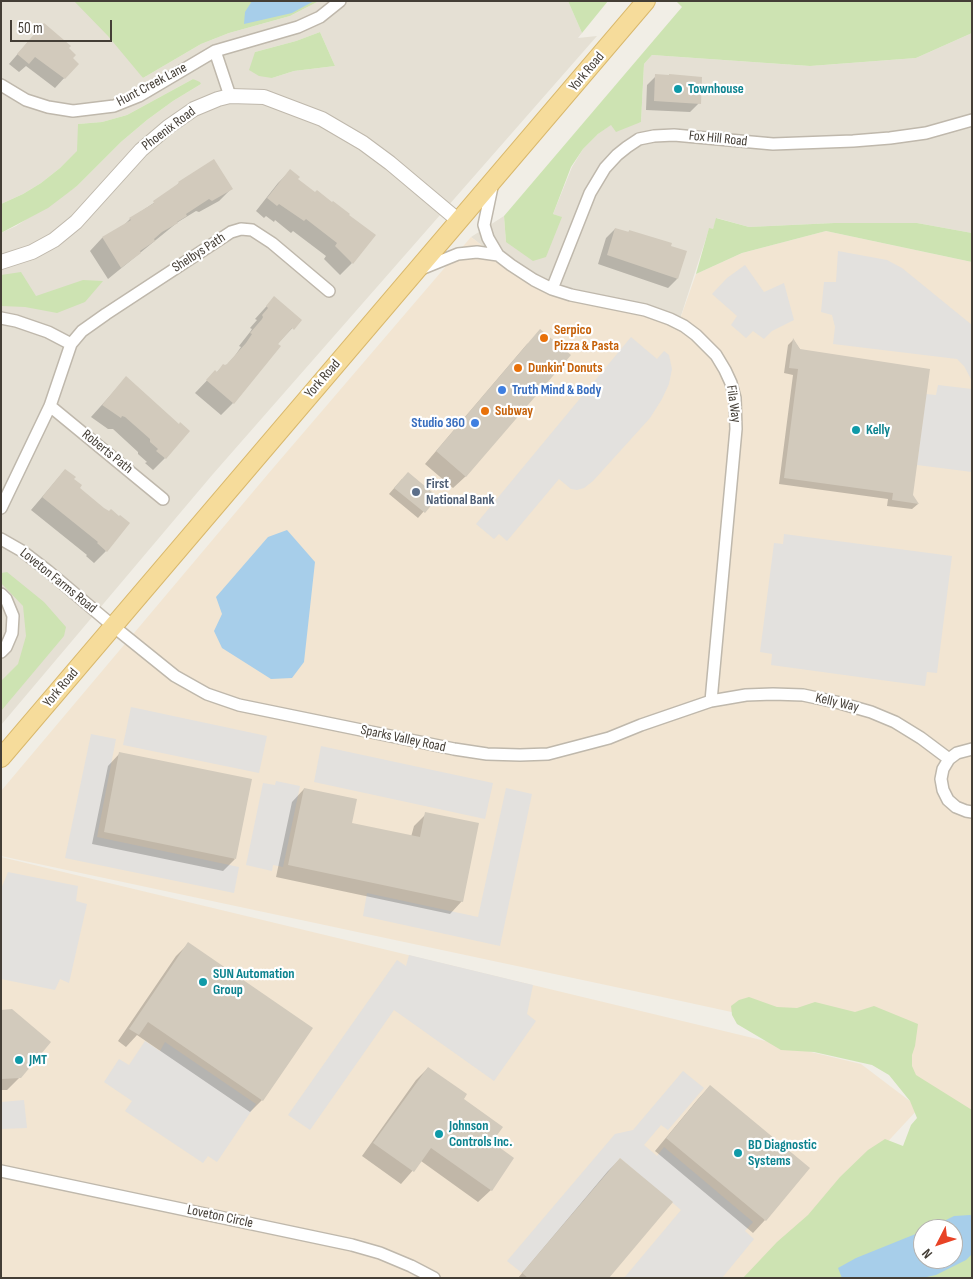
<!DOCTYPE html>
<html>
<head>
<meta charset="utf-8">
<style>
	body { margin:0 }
	#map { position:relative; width:973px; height:1279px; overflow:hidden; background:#f1eee6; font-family:"Sofia Sans Condensed",sans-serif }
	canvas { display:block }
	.frame { position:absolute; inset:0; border:2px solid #443e36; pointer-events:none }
	.north { position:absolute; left:913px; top:1219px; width:50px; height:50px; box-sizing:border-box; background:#fff; border:1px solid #b4b2af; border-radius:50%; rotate:229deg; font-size:14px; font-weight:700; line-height:20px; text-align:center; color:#443e36 }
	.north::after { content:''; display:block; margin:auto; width:18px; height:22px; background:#e84326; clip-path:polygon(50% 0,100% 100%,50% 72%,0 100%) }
	.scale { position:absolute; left:10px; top:20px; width:102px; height:22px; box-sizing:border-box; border:2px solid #443e36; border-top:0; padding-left:6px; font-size:15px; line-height:18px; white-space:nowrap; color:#443e36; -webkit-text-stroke:4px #fff; paint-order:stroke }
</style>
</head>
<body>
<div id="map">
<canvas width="973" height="1279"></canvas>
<div class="frame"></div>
<div class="north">N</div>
<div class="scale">50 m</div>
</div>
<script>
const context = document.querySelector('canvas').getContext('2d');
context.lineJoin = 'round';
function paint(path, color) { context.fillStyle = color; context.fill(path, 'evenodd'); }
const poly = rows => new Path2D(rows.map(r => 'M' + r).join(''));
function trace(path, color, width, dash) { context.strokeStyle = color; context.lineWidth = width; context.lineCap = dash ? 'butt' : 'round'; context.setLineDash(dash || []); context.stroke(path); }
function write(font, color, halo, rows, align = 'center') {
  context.font = font + ' "Sofia Sans Condensed",sans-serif'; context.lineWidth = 4.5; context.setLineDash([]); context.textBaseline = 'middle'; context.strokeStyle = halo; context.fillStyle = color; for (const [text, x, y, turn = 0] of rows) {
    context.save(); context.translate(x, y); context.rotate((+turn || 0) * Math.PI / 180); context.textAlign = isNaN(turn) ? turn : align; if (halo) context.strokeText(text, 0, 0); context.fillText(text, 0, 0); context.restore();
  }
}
paint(poly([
	[1,1,95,1,143,78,201,44,229,33,290,16,319,1,568,1,582,33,578,38,597,36,213,474,1,725,1,233,16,226,77,186,121,142,147,120,173,101,201,84,193,79,127,115,102,122,78,124,78,151,60,168,41,183,23,194,1,204],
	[320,32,335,66,294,71,272,78,255,52,296,41],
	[972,33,972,233,917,223,834,223,749,227,717,218,713,229,709,229,679,322,557,290,501,260,471,237,504,216,506,242,561,217,553,214,572,167,583,149,598,134,611,124,632,124,641,122,644,64,652,55,810,66,916,58]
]), '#e5e0d4');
paint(poly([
	[826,231,972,262,972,1114,819,1031,681,1001,1,856,1,791,268,474,471,237,501,260,533,278,679,322,696,274,742,253],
	[1,857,861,1064,919,1108,761,1278,1,1278]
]), '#f2e5d2');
paint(poly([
	[74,1,319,1,290,16,229,33,201,44,143,78,108,36],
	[568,1,608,1,582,33],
	[676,1,972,1,972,33,916,58,810,66,652,55,644,64,641,122,616,132,611,125,598,134,583,149,571,167,553,214,562,217,546,257,533,261,506,242,504,216,682,7],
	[320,32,335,66,294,71,272,78,259,76,249,70,255,52,296,41],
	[193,79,200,82,201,84,173,101,147,120,121,142,77,186,48,208,1,233,1,204,23,194,41,183,60,168,77,151,78,124,102,122,127,115],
	[716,218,749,227,834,223,917,223,972,233,972,262,826,231,742,253,696,274,709,228,713,229],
	[21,272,36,296,83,280,103,281,85,302,57,313,25,307,1,306,1,275],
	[7,572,44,602,66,627,64,636,1,711,1,681,18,664,26,636,23,606,1,583,1,573],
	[749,997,777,1007,797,1008,815,1002,855,1012,874,1006,918,1024,915,1046,912,1055,912,1066,916,1075,972,1110,972,1278,743,1278,777,1242,808,1215,840,1177,868,1150,885,1139,903,1146,911,1125,917,1118,910,1101,889,1075,872,1065,814,1052,781,1050,737,1024,732,1015,731,1006,739,1000],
	[923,1229,953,1229,953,1259,923,1259]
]), '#cde3b2');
paint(poly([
	[838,251,887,260,902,268,972,325,972,381,964,366,957,359,833,344,835,327,832,315,821,312,824,282,836,282],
	[745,265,764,292,784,283,794,320,772,331,764,339,753,331,746,338,731,325,737,316,712,294,727,278],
	[631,337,657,359,664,351,669,355,672,369,669,384,662,399,650,418,593,481,584,488,577,490,571,489,559,479,507,541,499,534,494,539,476,524],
	[938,385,972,389,972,472,917,465,926,394,936,395],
	[784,534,952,556,937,673,927,672,925,686,771,665,772,654,760,652,774,543,783,544],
	[131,707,267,736,259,773,123,745],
	[91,734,116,739,97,837,239,867,234,893,65,858],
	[321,746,493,783,485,819,314,782],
	[276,781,300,786,283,867,273,865,272,871,246,865,263,783,275,785],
	[506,788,532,794,500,946,363,916,367,893,478,917],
	[8,872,78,886,76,901,87,904,69,983,60,979,55,990,1,979,1,889],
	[409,955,533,985,527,1014,536,1021,494,1081,394,1010,310,1130,288,1115,397,960,406,966],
	[145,1041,160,1051,165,1042,256,1104,217,1162,208,1156,203,1163,125,1111,132,1101,104,1082,119,1059,129,1065],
	[683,1071,704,1088,668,1130,661,1125,644,1145,657,1156,664,1147,753,1222,745,1231,754,1239,722,1278,624,1278,681,1210,620,1158,522,1273,507,1261,615,1134,633,1130],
	[24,1100,27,1128,1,1129,1,1102]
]), '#e3e1de');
paint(poly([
	[252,1,314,1,292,13,244,24,245,12],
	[287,530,315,562,304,662,292,678,271,679,222,648,214,631,222,614,216,597,268,537],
	[970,1215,972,1216,972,1254,966,1260,936,1275,922,1278,842,1278,838,1268,856,1258,923,1231,923,1259,953,1259,953,1229,928,1229,954,1216]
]), '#a7ceea');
paint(poly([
	[35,34,67,49,71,58,77,64,55,88,26,66,19,72,9,64],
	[656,76,699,103,690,112,646,110,647,85],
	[213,161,231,189,219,201,199,212,196,211,178,222,108,279,90,251,102,238,123,226,130,219,170,192,179,183],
	[290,171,352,263,340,275,324,259,326,256,293,231,291,233,275,220,274,222,266,216,264,218,256,211,278,183],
	[615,229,628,233,629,231,670,244,677,279,668,288,598,264,606,238],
	[274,298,300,320,280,341,233,403,221,415,195,393,215,372,216,373,223,366,225,367,234,357,241,347,239,346,250,332,252,329,250,328,257,320,255,319],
	[793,340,918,504,912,509,887,506,888,499,779,484,793,375,784,373,788,345],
	[528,343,466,476,453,488,425,464],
	[126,378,165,458,153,470,145,463,147,462,138,454,138,452,113,429,108,429,91,417],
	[65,470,78,488,106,551,94,563,86,556,87,555,31,510],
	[402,479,436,497,418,518,389,494],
	[120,753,235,859,223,871,92,844,108,766],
	[304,789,351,824,411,837,414,826,426,814,462,901,450,914,276,877,292,802],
	[188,944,262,1100,250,1112,137,1035,126,1047,118,1041,176,956],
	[1,1011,20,1077,7,1090,1,1090],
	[428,1068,462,1099,490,1142,491,1190,478,1202,421,1161,401,1184,362,1156,416,1080],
	[710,1086,765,1220,753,1233,655,1151,698,1099],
	[620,1159,608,1278,518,1278,608,1171]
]), '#0003');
paint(poly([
	[44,23,71,46,69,48,76,55,73,58,79,64,65,79,35,57,29,64,17,54],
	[655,74,669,75,669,74,702,77,701,104,654,101],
	[214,159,233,189,212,201,209,199,186,214,187,216,177,222,178,223,162,232,154,239,155,241,140,251,141,253,121,268,102,237,131,220,129,218,154,203,153,201,169,190,179,183,178,182],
	[290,169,300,177,298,179,315,192,317,190,332,202,333,201,350,214,349,215,376,235,353,264,335,246,337,243,315,226,306,219,304,221,279,204,277,206,267,198],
	[615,228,629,232,629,230,672,243,671,246,687,251,678,279,607,255],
	[274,296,302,320,294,330,292,328,278,344,281,346,234,404,206,380,215,370,217,372,223,364,225,365,227,364,246,343,252,334,250,333,262,319,263,317,262,315,268,308,266,306],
	[540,329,571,355,466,477,436,451],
	[793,338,800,349,930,369,913,495,919,504,892,500,893,493,784,478,798,369,789,368],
	[126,376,179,424,180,422,190,431,166,459,156,451,158,449,150,442,150,439,125,417,122,416,121,418,102,405],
	[65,469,76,477,74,479,82,485,80,488,104,508,109,511,111,509,119,516,120,515,130,523,107,552,97,543,98,542,42,497],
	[408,472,438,497,425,513,394,488],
	[119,752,252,779,236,859,104,832],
	[304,788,357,799,352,823,420,837,425,812,479,823,463,902,288,865],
	[188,942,313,1028,263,1101,148,1022,139,1035,129,1029],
	[12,1009,51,1042,21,1078,1,1079,1,1010],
	[428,1067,467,1094,464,1099,503,1127,492,1142,514,1158,492,1191,431,1148,414,1172,373,1143],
	[710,1085,810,1168,766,1221,666,1138],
	[620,1158,673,1202,609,1278,528,1278,522,1273]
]), '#d2cabc');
const minor = poly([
	[215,51,230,96],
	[1,85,26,100,48,107,73,111,114,106,139,96,215,51,298,27,320,17,340,1],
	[493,182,484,225,488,238,498,255,511,265,534,280,552,289,571,295,645,310,670,319,684,326,696,335,716,355,725,370,731,383,735,398,736,429,711,701],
	[421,269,458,254,477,252,498,255],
	[552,289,590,193,605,168,617,155,627,147,639,139,654,136,674,135,773,144,853,141,890,138,926,133,972,120],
	[1,318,16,321,48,332,71,344],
	[50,406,163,499],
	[1,508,50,406,71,344,82,331,106,314,231,232,241,229,252,230,272,243,329,291],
	[1,539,22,551,48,571,113,626,175,676,207,694,239,705,454,749,487,754,520,755,548,754,609,738,641,725,711,701,746,695,773,694,803,695,836,702,871,712,895,722,921,738,949,759],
	[1,594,6,599,13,616,12,633,6,647,1,652],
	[972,749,957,753,949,759,943,769,941,779,943,790,948,800,956,807,966,811,972,812],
	[1,1171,352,1245,380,1253,411,1266,434,1278]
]);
const tertiary = poly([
	[1,262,32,252,54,240,76,222,141,150,168,127,194,109,218,99,230,96,264,97,322,119,363,143,390,163,459,221]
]);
const primary = poly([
	[1,758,646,1]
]);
trace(minor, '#bfb8ac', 14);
trace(tertiary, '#bfb8ac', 16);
trace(primary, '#d9b86c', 20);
trace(minor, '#fff', 11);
trace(tertiary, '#fff', 14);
trace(primary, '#f6dc9b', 18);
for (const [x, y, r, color] of [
	[678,89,5,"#0f9aa8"],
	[544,338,5,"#e8710a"],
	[518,368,5,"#e8710a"],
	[502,390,5,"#3f7fe0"],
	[485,411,5,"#e8710a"],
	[475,423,5,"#3f7fe0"],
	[856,430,5,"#0f9aa8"],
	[416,492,5,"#5c6f8a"],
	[203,982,5,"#0f9aa8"],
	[19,1060,5,"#0f9aa8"],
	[439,1134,5,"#0f9aa8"],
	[738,1153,5,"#0f9aa8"]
]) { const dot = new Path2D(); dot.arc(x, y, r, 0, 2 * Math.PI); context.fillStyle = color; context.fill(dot); trace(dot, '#fff', 2); }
write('14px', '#443e36', '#fff', [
	["York Road",587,72,-50],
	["Hunt Creek Lane",152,85,-28],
	["Phoenix Road",169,129,-37],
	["Fox Hill Road",718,139,6],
	["Shelbys Path",199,253,-33],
	["York Road",323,379,-49],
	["Fila Way",733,404,82],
	["Roberts Path",107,452,39],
	["Loveton Farms Road",58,581,39],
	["York Road",61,688,-50],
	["Kelly Way",837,703,13],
	["Sparks Valley Road",403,739,12],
	["Loveton Circle",220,1217,12]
]);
write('bold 14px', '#0d838f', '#fff', [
	["Townhouse",688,89],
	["Kelly",866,430],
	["SUN Automation",213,974],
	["Group",213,990],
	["JMT",29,1060],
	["Johnson",449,1126],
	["Controls Inc.",449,1142],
	["BD Diagnostic",748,1145],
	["Systems",748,1161]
], 'left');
write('bold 14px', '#c56008', '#fff', [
	["Serpico",554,330],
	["Pizza & Pasta",554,346],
	["Dunkin' Donuts",528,368],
	["Subway",495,411]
], 'left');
write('bold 14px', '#366cbe', '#fff', [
	["Truth Mind & Body",512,390],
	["Studio 360",465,423,"right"]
], 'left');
write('bold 14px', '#4e5e75', '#fff', [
	["First",426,484],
	["National Bank",426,500]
], 'left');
</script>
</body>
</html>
